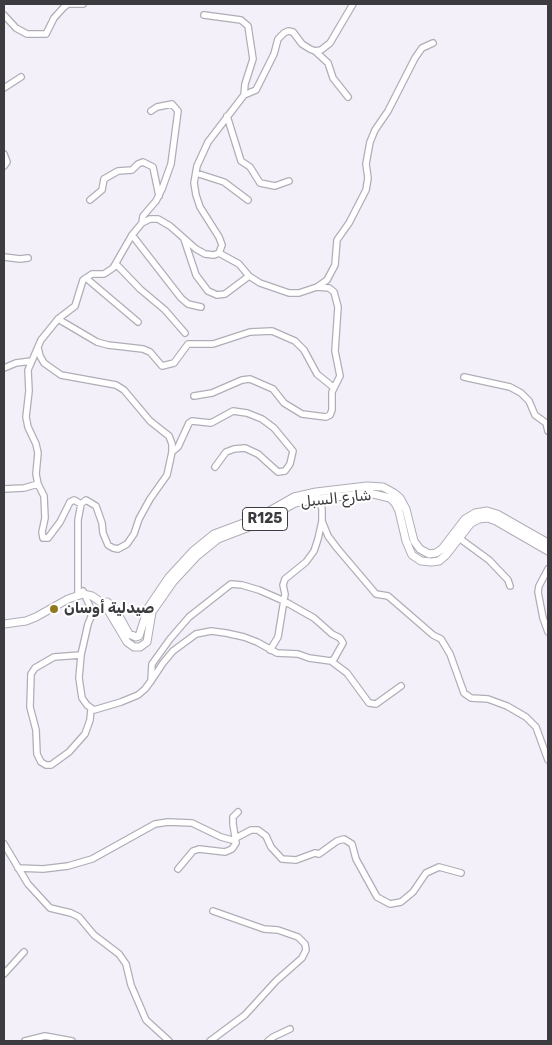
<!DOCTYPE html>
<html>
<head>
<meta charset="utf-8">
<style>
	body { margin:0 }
	#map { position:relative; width:552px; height:1045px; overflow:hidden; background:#f4f0fa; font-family:Rubik,sans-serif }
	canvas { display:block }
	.frame { position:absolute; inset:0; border:5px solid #3c3b3f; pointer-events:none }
</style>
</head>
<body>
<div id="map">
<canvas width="552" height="1045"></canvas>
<div class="frame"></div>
</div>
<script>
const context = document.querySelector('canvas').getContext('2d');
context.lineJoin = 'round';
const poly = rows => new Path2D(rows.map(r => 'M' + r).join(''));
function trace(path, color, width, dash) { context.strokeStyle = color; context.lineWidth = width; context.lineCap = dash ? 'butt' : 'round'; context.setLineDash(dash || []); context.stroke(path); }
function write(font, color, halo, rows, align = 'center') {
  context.font = font + ' Rubik,Cairo,sans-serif'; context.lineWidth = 4; context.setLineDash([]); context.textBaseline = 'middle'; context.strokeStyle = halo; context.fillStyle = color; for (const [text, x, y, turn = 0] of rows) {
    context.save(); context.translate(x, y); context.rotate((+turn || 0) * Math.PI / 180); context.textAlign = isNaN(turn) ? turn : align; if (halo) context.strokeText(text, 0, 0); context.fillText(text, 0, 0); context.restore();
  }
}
const minor = poly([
	[4,15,16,28,27,34,46,34,54,18,64,7,68,4,83,4],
	[204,15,241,20,248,26,253,59,245,84,244,95],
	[315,51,328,63,333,78,348,97],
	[4,88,21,77],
	[227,116,241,161,250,167,260,183,275,186,289,181],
	[4,154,7,162,4,166],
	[196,173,224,182,248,200],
	[90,200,102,190,104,179,118,171,132,170,138,164,143,162,153,167,159,196],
	[142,223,143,216,156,201,162,189,171,164,178,111,172,104,157,107,151,111],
	[132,235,181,298,188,304,201,307],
	[184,239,196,275,208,291,217,295,225,294,249,276],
	[219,253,239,264,249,276,260,283,289,293,299,293,317,287,327,280,335,265,337,240,349,223,366,190,368,178,366,164,370,142,375,130,388,111,415,58,422,48,433,43],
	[4,257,20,259,28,258],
	[116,264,140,289,165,310,185,333],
	[86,278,138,322],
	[58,319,97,342,108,345,143,349,150,352,162,366,174,363,188,344,213,344,250,332,272,331,295,341,304,350,317,374,333,387],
	[38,348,40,356,44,363,61,375,116,385,124,390,150,421,169,436,172,444,172,452,167,475,150,499,139,519,134,534,127,544,118,549,113,548,108,545,103,533,102,523,96,506,86,500,81,504,78,520,78,592],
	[4,368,16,363,31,361],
	[464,377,510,387,521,393,529,401,535,415,546,423,548,431],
	[194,396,212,393,242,380,250,379,273,389,284,403,302,414,326,417,330,415,332,410,332,392,340,376,335,351,338,307,334,292,329,288,317,287],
	[172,452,178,447,189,423,192,421,211,423,233,411,247,413,262,419,274,428,293,451,290,464,285,471,278,472,258,454,245,448,234,449,226,452,215,467],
	[4,489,24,488,38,484],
	[81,504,74,500,70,502,60,522,48,538,43,538,42,532,45,518,44,496,38,484,36,474,38,453,36,444,28,427,26,417,29,391,28,370,41,340,58,319,75,306,83,280,92,274,104,274,113,268,132,235,142,223,150,219,158,219,170,226,196,249,205,254,214,255,219,253,222,245,219,237,200,207,196,195,194,183,197,166,208,142,244,95,256,90,274,54,278,39,284,33,288,31,293,32,302,44,310,49,315,51,321,50,330,43,353,4],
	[322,521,328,536,337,548,376,594,388,596,433,635,441,639,450,654,464,693,471,698,488,699,507,706,526,717,536,727,548,760],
	[459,538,489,560,508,580,510,586],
	[548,569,539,586,538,592,543,618,548,632],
	[83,591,91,609,91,617,88,624,81,655,79,678,82,698,87,705,94,710,121,702,138,695,145,689,151,681,163,663,173,651,196,634,211,631,226,633,244,637,257,642,277,653,298,654,309,658,331,661,334,659,343,643,340,638,332,634,314,618,284,601,259,590,242,585,231,584,189,617,170,639,152,664,151,681],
	[270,650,278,637,285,594,283,585,285,579,306,562,314,551,318,539,322,521,322,509,318,497],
	[81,655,54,657,35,668,31,674,30,707,36,730,37,754,41,762,46,765,51,765,69,752,85,734,90,720,91,709],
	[331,661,347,673,369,703,376,704,401,686],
	[4,844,28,884,50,908,71,913,79,917,94,935,119,954,126,964,131,985,146,1020,169,1041],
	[18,868,43,869,68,866,92,859,155,824,168,822,192,823,221,837,232,840,251,830,258,830,266,836,271,847,282,859,296,860,315,853,319,854,337,841,344,839,352,844,356,859,377,897,390,904,401,902,413,892,426,873,439,867,461,873],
	[178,869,193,851,199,849,225,852,232,849,236,843,233,824,233,817,238,812],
	[4,974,24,952],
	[25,1041,45,1036,72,1041],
	[210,1041,245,1015,276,981,302,958,306,950,305,944,298,937,278,930,264,929,213,911],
	[268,1041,273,1037,290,1029]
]);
const major = poly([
	[107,602,115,609,129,634,136,637,139,636,148,608,169,577,193,551,214,534,257,518,294,497,316,492,367,486,383,487,394,493,400,498,406,509,414,541,420,549,429,554,436,553,442,549,465,519,475,513,487,511,497,514,548,543],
	[4,624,26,621,36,617,68,599,83,594,92,596,105,605,127,642,134,647,140,647,147,642,152,612,173,582,197,556,218,539,257,524,295,503,319,499,369,493,390,498,395,503,399,511,406,541,412,555,421,561,431,562,439,561,446,555,471,523,479,519,488,518,496,521,548,551]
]);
trace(minor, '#b1adb7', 8);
trace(major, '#b1adb7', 9);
trace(minor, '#fff', 5.5);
trace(major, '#fff', 7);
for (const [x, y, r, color] of [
	[54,609,5,"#917920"]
]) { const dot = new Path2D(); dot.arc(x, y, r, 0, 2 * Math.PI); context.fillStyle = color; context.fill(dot); trace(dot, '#fff', 2); }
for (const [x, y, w] of [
	[265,519,45]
]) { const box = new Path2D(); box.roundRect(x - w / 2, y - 11.5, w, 23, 4); context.fillStyle = '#fff'; context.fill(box); trace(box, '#3c3b3f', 1); }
write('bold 14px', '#3c3b3f', null, [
	["R125",265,519]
]);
write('15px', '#3c3b3f', '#fff', [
	["شارع السبل",336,499,-6]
]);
write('bold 15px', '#3c3b3f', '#fff', [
	["صيدلية أوسان",64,609]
], 'left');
</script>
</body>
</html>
